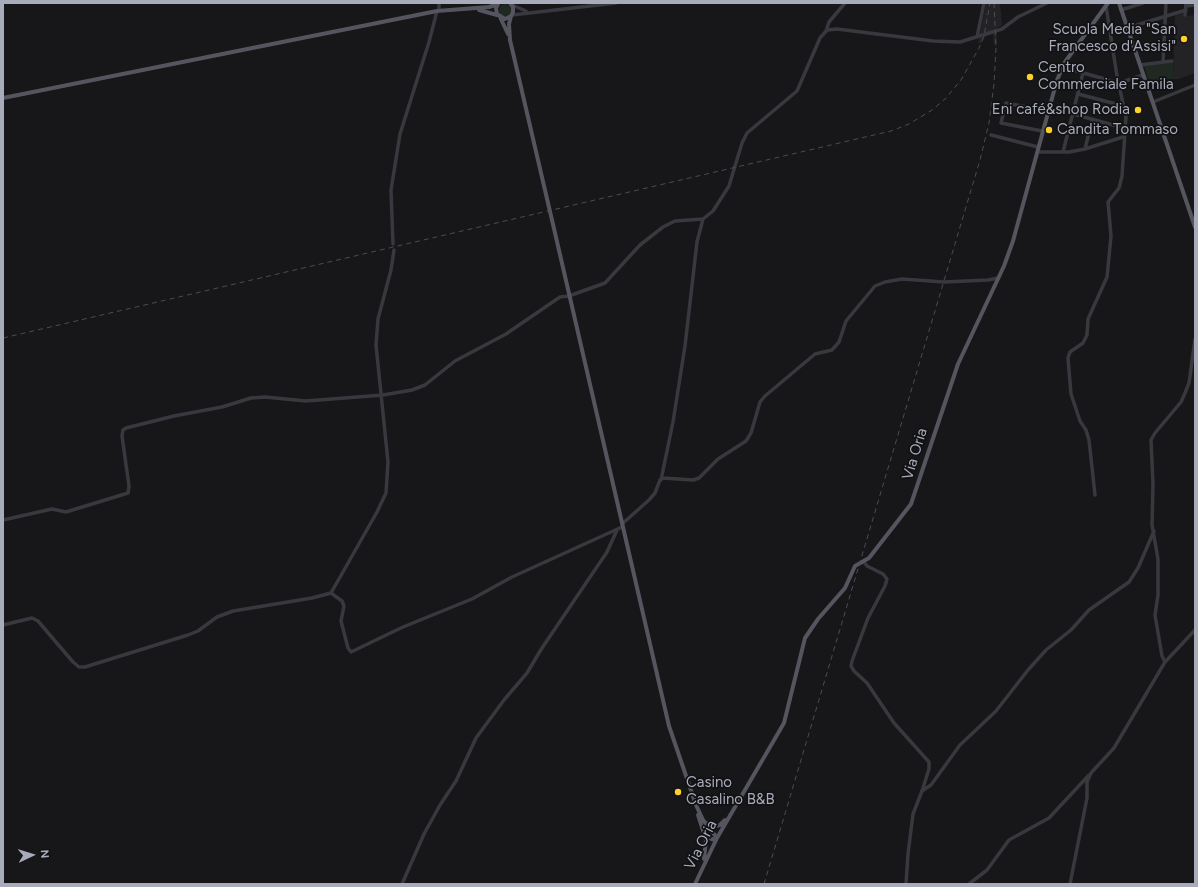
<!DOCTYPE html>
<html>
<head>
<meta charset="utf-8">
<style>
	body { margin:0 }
	#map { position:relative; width:1198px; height:887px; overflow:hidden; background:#171719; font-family:Figtree,sans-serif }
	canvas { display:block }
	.frame { position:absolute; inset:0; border:4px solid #a8acba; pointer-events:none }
	.north { position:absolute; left:12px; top:835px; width:40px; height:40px; -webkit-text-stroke:3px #121214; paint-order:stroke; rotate:86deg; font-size:11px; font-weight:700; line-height:16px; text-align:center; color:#a8acba }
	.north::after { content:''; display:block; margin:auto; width:14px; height:18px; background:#a8acba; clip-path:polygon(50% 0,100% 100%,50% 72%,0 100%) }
</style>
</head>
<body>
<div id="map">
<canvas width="1198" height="887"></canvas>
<div class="frame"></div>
<div class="north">N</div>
</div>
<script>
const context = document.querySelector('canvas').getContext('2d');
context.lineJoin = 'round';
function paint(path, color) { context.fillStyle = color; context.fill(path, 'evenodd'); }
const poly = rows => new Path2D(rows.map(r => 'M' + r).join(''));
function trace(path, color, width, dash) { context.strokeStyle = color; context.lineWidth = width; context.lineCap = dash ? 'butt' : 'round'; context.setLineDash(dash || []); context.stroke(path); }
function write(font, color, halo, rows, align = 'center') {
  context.font = font + ' Figtree,sans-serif'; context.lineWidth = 3.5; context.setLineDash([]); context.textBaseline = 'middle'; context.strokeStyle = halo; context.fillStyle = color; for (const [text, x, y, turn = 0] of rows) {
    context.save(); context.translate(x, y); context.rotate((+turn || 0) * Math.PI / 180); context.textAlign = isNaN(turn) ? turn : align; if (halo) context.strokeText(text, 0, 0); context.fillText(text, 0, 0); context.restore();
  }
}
paint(poly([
	[986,3,1000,3,1002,25,997,28,997,45,994,46,993,34,985,37,982,43,978,43],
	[1183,13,1184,16,1195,15,1195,73,1179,79,1173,79,1175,15]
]), '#232326');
paint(poly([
	'499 10a6 6 0 1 1 12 0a6 6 0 1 1-12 0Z',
	[1173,62,1173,79,1149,81,1144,66]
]), '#1f2821');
trace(poly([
	[512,5,526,11],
	[1186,6,1195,5],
	[1121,10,1143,3],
	[439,11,439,3],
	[512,15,616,3],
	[1185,15,1186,3],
	[1127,28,1186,10],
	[826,31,829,22,845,3],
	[977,37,984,3],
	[1163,62,1166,3],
	[1140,65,1172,61],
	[1062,67,1119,83,1143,75],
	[1078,94,1124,106],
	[1153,102,1195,85],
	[1073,114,1124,128],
	[1042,131,1001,123,1006,103,1048,111],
	[991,135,1038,147],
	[1085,149,1092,120],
	[1037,152,1069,152,1085,149,1123,137],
	[1063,152,1083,73],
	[393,244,391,190,400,134,429,42,437,11],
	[661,480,673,422,685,346,697,242,703,219],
	[1095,495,1089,440,1086,430,1080,421,1071,394,1068,358,1070,352,1083,343,1087,335,1088,319,1107,277,1111,236,1108,202,1119,188,1122,176,1126,117,1117,76,1106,6],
	[3,520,52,509,66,512,128,493,129,486,122,436,123,430,126,428,174,416,222,407,251,398,265,397,306,401,383,395,412,390,425,385,455,361,506,334,560,297,569,296,605,283,640,245,663,227,675,221,703,219,713,211,729,186,742,143,747,133,797,91,820,38,827,30,837,29,933,41,960,42,1002,29,1018,17,1047,3],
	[622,524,649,500,655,493,660,480,663,478,693,480,699,478,718,459,746,441,751,433,760,402,765,396,815,354,832,350,839,342,846,321,875,286,885,282,902,279,944,282,988,280,998,278],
	[864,562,867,566,883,574,887,579,885,586,868,618,852,661,851,666,854,671,867,683,894,723,929,762,929,769,922,791,913,814,908,854,906,884],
	[331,593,342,601,344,606,341,621,348,648,351,652,403,627,472,599,512,577,622,527],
	[3,625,32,618,38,621,73,662,79,667,85,667,188,635,198,631,217,617,233,611,312,598,331,593,377,512,386,493,388,462,376,345,378,319,391,270,394,250],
	[1165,662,1162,656,1155,615,1158,595,1158,559,1152,525,1153,484,1151,440,1155,433,1181,402,1185,393,1189,383,1195,339],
	[922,791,931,785,960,745,996,711,1028,670,1046,650,1071,630,1089,610,1129,582,1138,568,1154,531],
	[402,884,424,834,440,805,456,781,476,738,504,700,527,673,542,648,607,552,617,530],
	[969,884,987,870,1009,840,1049,818,1089,775],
	[1070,884,1087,798,1087,782,1091,773,1114,748,1165,662,1195,630]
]), '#38383f', 3.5);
trace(poly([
	[1119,3,1195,227],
	[498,4,496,8,497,14,505,19,511,16,513,12,513,7,510,3],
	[479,10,497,15],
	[511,16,509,24,510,40,548,203],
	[500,17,508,34],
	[3,98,437,11,489,7,498,4],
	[552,220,669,726,696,805,703,820,717,838],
	[698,815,706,840,704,859],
	[707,823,715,826,720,825,725,820],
	[705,834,709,838,715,840],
	[695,884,717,838,784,723,805,638,818,619,845,588,855,566,869,558,911,504,958,364,1004,266,1013,241,1057,80,1065,62,1108,3]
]), '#54555e', 4);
trace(poly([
	[3,338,891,131,909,124,932,110,945,99,961,80,979,48,984,36,990,3],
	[764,884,980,160,989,123,994,84,996,48,994,3]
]), '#4b4c54', 1, [5, 4]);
trace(poly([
	[548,203,552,220]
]), '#54555e', 4);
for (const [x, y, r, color] of [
	[1184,39,4,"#fcd12c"],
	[1030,77,4,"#fcd12c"],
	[1138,110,4,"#fcd12c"],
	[1049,130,4,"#fcd12c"],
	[678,792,4,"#fcd12c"]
]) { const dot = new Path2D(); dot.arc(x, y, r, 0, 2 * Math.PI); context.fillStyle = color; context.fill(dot); trace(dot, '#121214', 1.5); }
write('15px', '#a8acba', '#121214', [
	["Scuola Media \"San",1176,30,"right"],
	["Francesco d'Assisi\"",1176,47,"right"],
	["Centro",1038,68],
	["Commerciale Famila",1038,85],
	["Eni café&shop Rodia",1130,110,"right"],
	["Candita Tommaso",1057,130],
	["Casino",686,783],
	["Casalino B&B",686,800]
], 'left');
write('15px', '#a8acba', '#121214', [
	["Via Oria",915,454,-73],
	["Via Oria",701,845,-63]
]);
</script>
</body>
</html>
